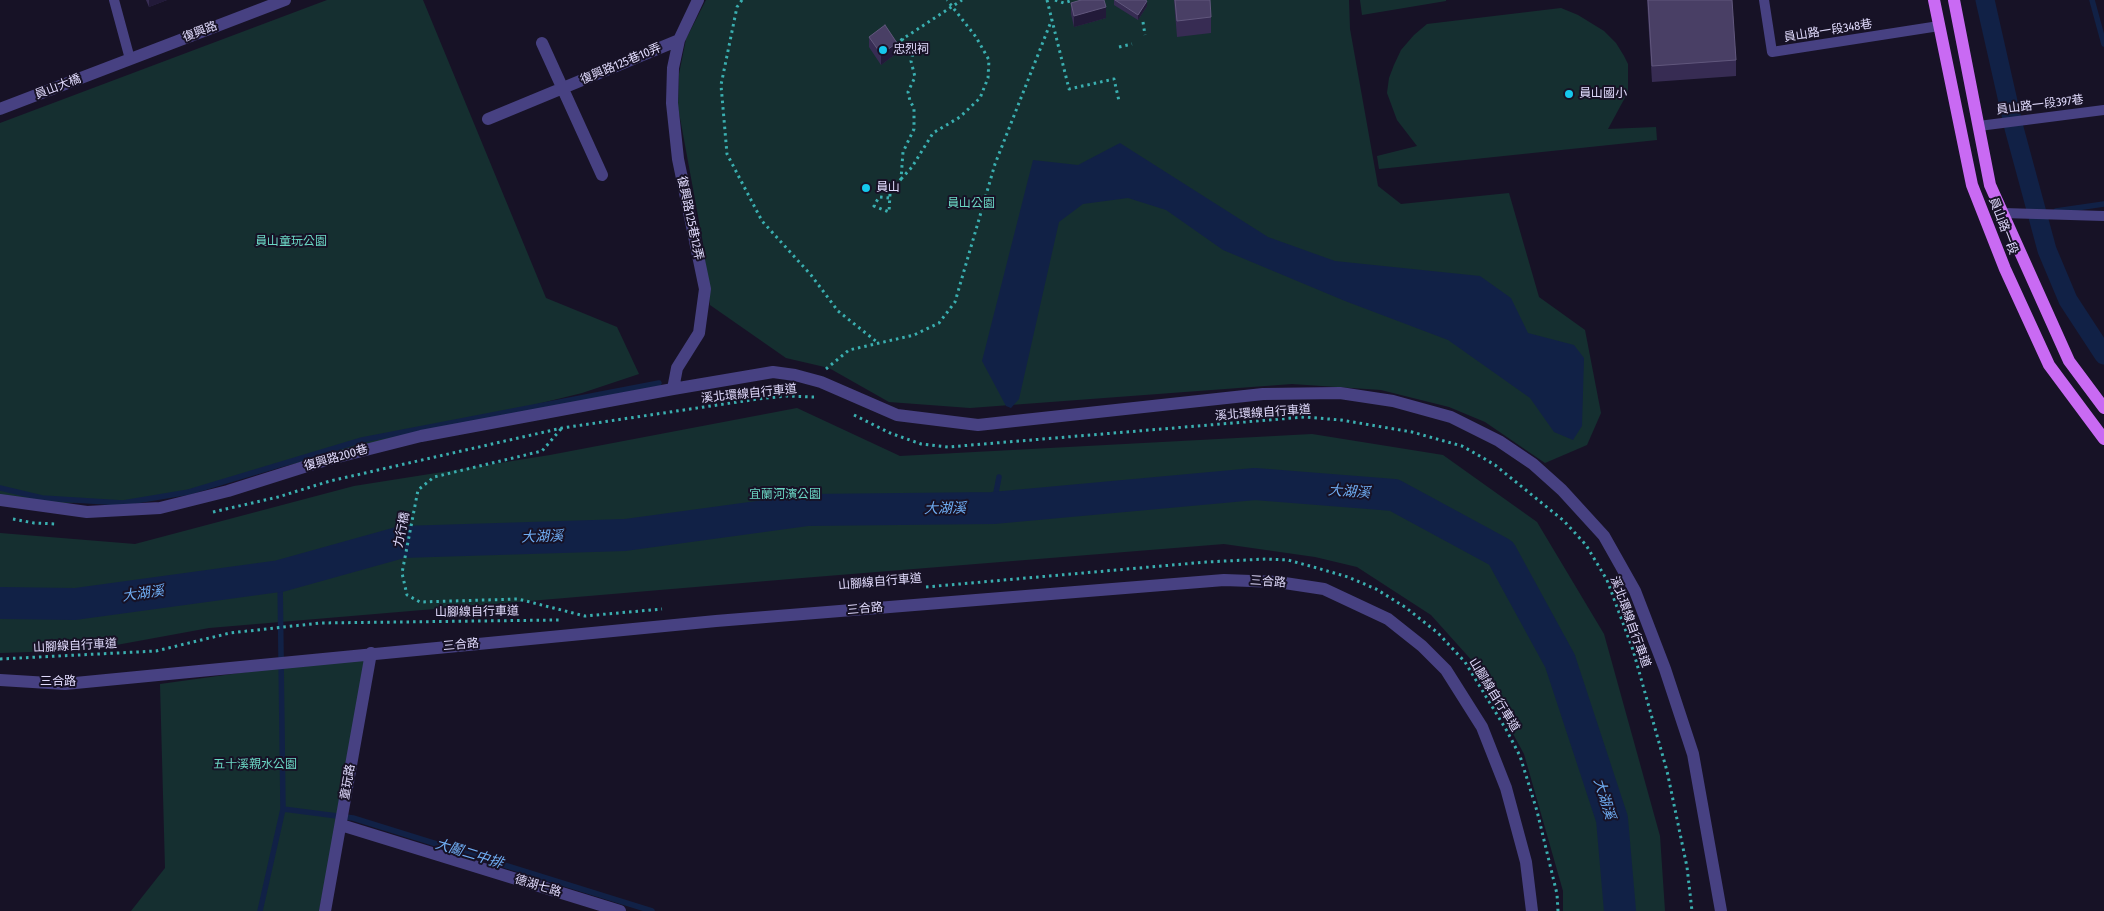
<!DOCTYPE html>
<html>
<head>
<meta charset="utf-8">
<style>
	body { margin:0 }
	canvas { display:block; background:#171226 }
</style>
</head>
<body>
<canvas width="2104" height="911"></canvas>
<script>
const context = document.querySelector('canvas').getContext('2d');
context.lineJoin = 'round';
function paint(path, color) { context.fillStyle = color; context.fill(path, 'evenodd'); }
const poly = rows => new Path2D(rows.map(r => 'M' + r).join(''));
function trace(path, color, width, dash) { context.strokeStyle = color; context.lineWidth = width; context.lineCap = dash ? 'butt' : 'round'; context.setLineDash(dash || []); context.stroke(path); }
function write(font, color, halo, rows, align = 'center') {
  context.font = font + ' "Fira Sans Condensed","Noto Sans TC",sans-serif'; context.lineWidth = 4; context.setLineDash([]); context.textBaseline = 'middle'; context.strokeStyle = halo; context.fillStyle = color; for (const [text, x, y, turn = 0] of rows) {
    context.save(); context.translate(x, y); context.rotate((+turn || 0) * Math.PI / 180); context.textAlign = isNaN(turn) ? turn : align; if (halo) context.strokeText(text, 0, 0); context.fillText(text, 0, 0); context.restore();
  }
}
paint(poly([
	[327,0,423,0,546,298,617,327,639,374,582,393,138,502,57,503,0,495,0,123],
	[706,0,1349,0,1350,29,1378,186,1401,204,1509,193,1539,297,1585,330,1601,413,1587,445,1545,463,1485,422,1449,407,1381,390,1292,384,970,408,889,402,829,368,786,358,710,305,703,243,678,107,679,74,686,39],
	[1360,0,1446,0,1446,1,1362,15],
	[1561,8,1578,15,1604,31,1616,43,1624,56,1628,64,1628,92,1608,129,1656,127,1657,140,1379,169,1377,156,1417,146,1397,120,1387,93,1389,78,1394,65,1401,50,1414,35,1427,24],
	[797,408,900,456,1312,434,1443,455,1537,522,1604,634,1660,836,1665,911,1563,911,1563,891,1524,754,1475,664,1431,615,1357,567,1315,557,1224,544,802,578,209,628,89,650,0,653,0,533,135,544,354,486,550,455],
	[370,655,319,911,131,911,165,868,160,684]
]), '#152f30');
paint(poly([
	[1120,143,1268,237,1335,261,1480,276,1511,298,1528,333,1574,345,1584,358,1582,426,1573,440,1554,432,1530,398,1448,340,1345,301,1223,250,1166,210,1128,198,1083,204,1059,222,1019,399,1011,408,1006,406,982,361,1033,160,1078,165]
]), '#112146');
trace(poly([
	[2092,0,2104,44],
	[2056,211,2104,204],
	[0,488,42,498,123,503,189,492,362,440,659,383],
	[993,508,999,477],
	[283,809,353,818,652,911],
	[260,911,283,809,280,576]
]), '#112146', 5.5);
trace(poly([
	[1985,0,2014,128,2047,250,2068,300,2104,355]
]), '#112146', 19);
trace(poly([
	[0,603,75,604,280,576,402,542,625,535,808,510,993,508,1255,484,1394,495,1501,553,1560,661,1612,819,1620,911]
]), '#112146', 32);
trace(poly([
	[742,0,737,7,721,85,727,154,762,221,811,275,838,311,877,342],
	[1047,0,1069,89,1114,79,1119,101],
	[1055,0,1064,3,1073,0],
	[1143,22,1145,35],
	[895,44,962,0],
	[1119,47,1132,44],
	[901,179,912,167,933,133,960,117,980,98,988,78,989,60,976,37,947,0],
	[889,198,879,197,874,206,889,212,890,194,901,179,903,152,914,129,914,108,910,101,908,92,915,77,911,61,913,53,902,39],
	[826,369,849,350,914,335,939,323,955,302,995,164,1052,19],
	[854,415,890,433,921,444,948,447,1304,417,1341,420,1412,432,1462,446,1478,455,1495,465,1564,521,1586,545,1607,580,1633,650,1667,771,1687,867,1692,911],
	[561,429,542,451,434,477,418,490,402,573,407,595,420,602,518,599,585,616,662,609],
	[213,512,278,497,330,481,562,428,758,399,786,396,814,397],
	[13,519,34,523,56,524],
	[926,587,1206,562,1266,559,1288,560,1317,568,1348,577,1376,589,1405,607,1438,633,1465,662,1507,731,1520,756,1537,811,1557,894,1558,911],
	[0,659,156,651,230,633,320,623,559,620]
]), '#3aafb0', 3, [2.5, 4]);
trace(poly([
	[114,0,130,59],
	[1764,0,1772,52,1939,26],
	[1979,126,2104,110],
	[2003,213,2104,216]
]), '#474182', 10);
trace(poly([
	[542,43,602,175],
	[0,109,285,0],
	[488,119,679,40],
	[673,389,677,368,699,333,705,289,678,159,672,103,673,68,679,40,698,0],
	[0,500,87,512,160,508,228,491,326,460,421,436,673,389,773,372,795,375,821,382,897,415,978,425,1263,394,1340,393,1393,401,1451,417,1499,441,1533,464,1562,490,1604,536,1635,591,1665,669,1693,754,1721,911],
	[0,680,65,684,716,621,1224,580,1278,582,1324,589,1388,619,1422,646,1446,670,1482,727,1506,788,1526,862,1532,911],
	[341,825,620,911],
	[325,911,371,653]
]), '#474182', 12);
trace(poly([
	[1934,0,1972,185,2005,269,2049,365,2104,439],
	[1954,0,1990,185,2069,361,2104,408]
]), '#c96af3', 12);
paint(poly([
	[146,0,167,0,149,7],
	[1114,0,1145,0,1147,6,1138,20,1114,5],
	[1174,0,1210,0,1211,17,1211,33,1177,37],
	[1647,0,1732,0,1736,60,1736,76,1652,82],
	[1071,3,1106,18,1074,27,1071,14],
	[869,37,897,53,881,65,869,47]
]), '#372c53');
paint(poly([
	[149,0,167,0,149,7],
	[1147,1,1147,6,1138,20,1138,15],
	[1106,7,1106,18,1074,27,1074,16],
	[897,43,897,53,881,65,881,54]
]), '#221a39');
const building = poly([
	[1081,0,1104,0,1106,7,1074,16,1071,3,1081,0],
	[1115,0,1145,0,1147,1,1138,15,1115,0],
	[1175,0,1210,0,1211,17,1177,21,1175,0],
	[1648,0,1732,0,1736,60,1652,66,1648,0],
	[885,25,897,43,881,54,869,37,885,25]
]);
paint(building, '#493f65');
trace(building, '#61577d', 1);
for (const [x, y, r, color] of [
	[883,50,5,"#15c8ed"],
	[1569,94,5,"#15c8ed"],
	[866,188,5,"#15c8ed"]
]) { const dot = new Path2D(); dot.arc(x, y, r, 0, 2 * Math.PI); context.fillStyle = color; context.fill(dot); trace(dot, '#171226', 2); }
write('12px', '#e0dafc', '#171226', [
	["員山路一段348巷",1828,31,-9],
	["復興路",200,32,-21],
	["復興路125巷10弄",621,64,-23],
	["員山大橋",58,87,-21],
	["員山路一段397巷",2040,105,-7],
	["復興路125巷12弄",690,218,78],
	["員山路一段",2003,226,69],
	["溪北環線自行車道",749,394,-6],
	["溪北環線自行車道",1263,413,-4],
	["復興路200巷",336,458,-16],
	["力行橋",402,530,-79],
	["山腳線自行車道",880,582,-5],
	["三合路",1268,582,4],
	["三合路",865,609,-5],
	["山腳線自行車道",477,612,-1],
	["溪北環線自行車道",1630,622,70],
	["三合路",461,645,-5],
	["山腳線自行車道",75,646,-3],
	["三合路",58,682],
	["山腳線自行車道",1494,695,58],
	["童玩路",348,782,-80],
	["德湖七路",538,886,17]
]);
write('12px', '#e0dafc', '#171226', [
	["忠烈祠",893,50],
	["員山國小",1579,94],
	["員山",876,188]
], 'left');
write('12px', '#6bd7c4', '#171226', [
	["員山公園",971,204],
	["員山童玩公園",291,242],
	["宜蘭河濱公園",785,495],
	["五十溪親水公園",255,765]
]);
write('italic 14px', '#70aef4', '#171226', [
	["大湖溪",1349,492,4],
	["大湖溪",945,509,-1],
	["大湖溪",542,537,-2],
	["大湖溪",143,594,-8],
	["大湖溪",1604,799,73],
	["大鬮二中排",469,854,17]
]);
</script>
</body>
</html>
